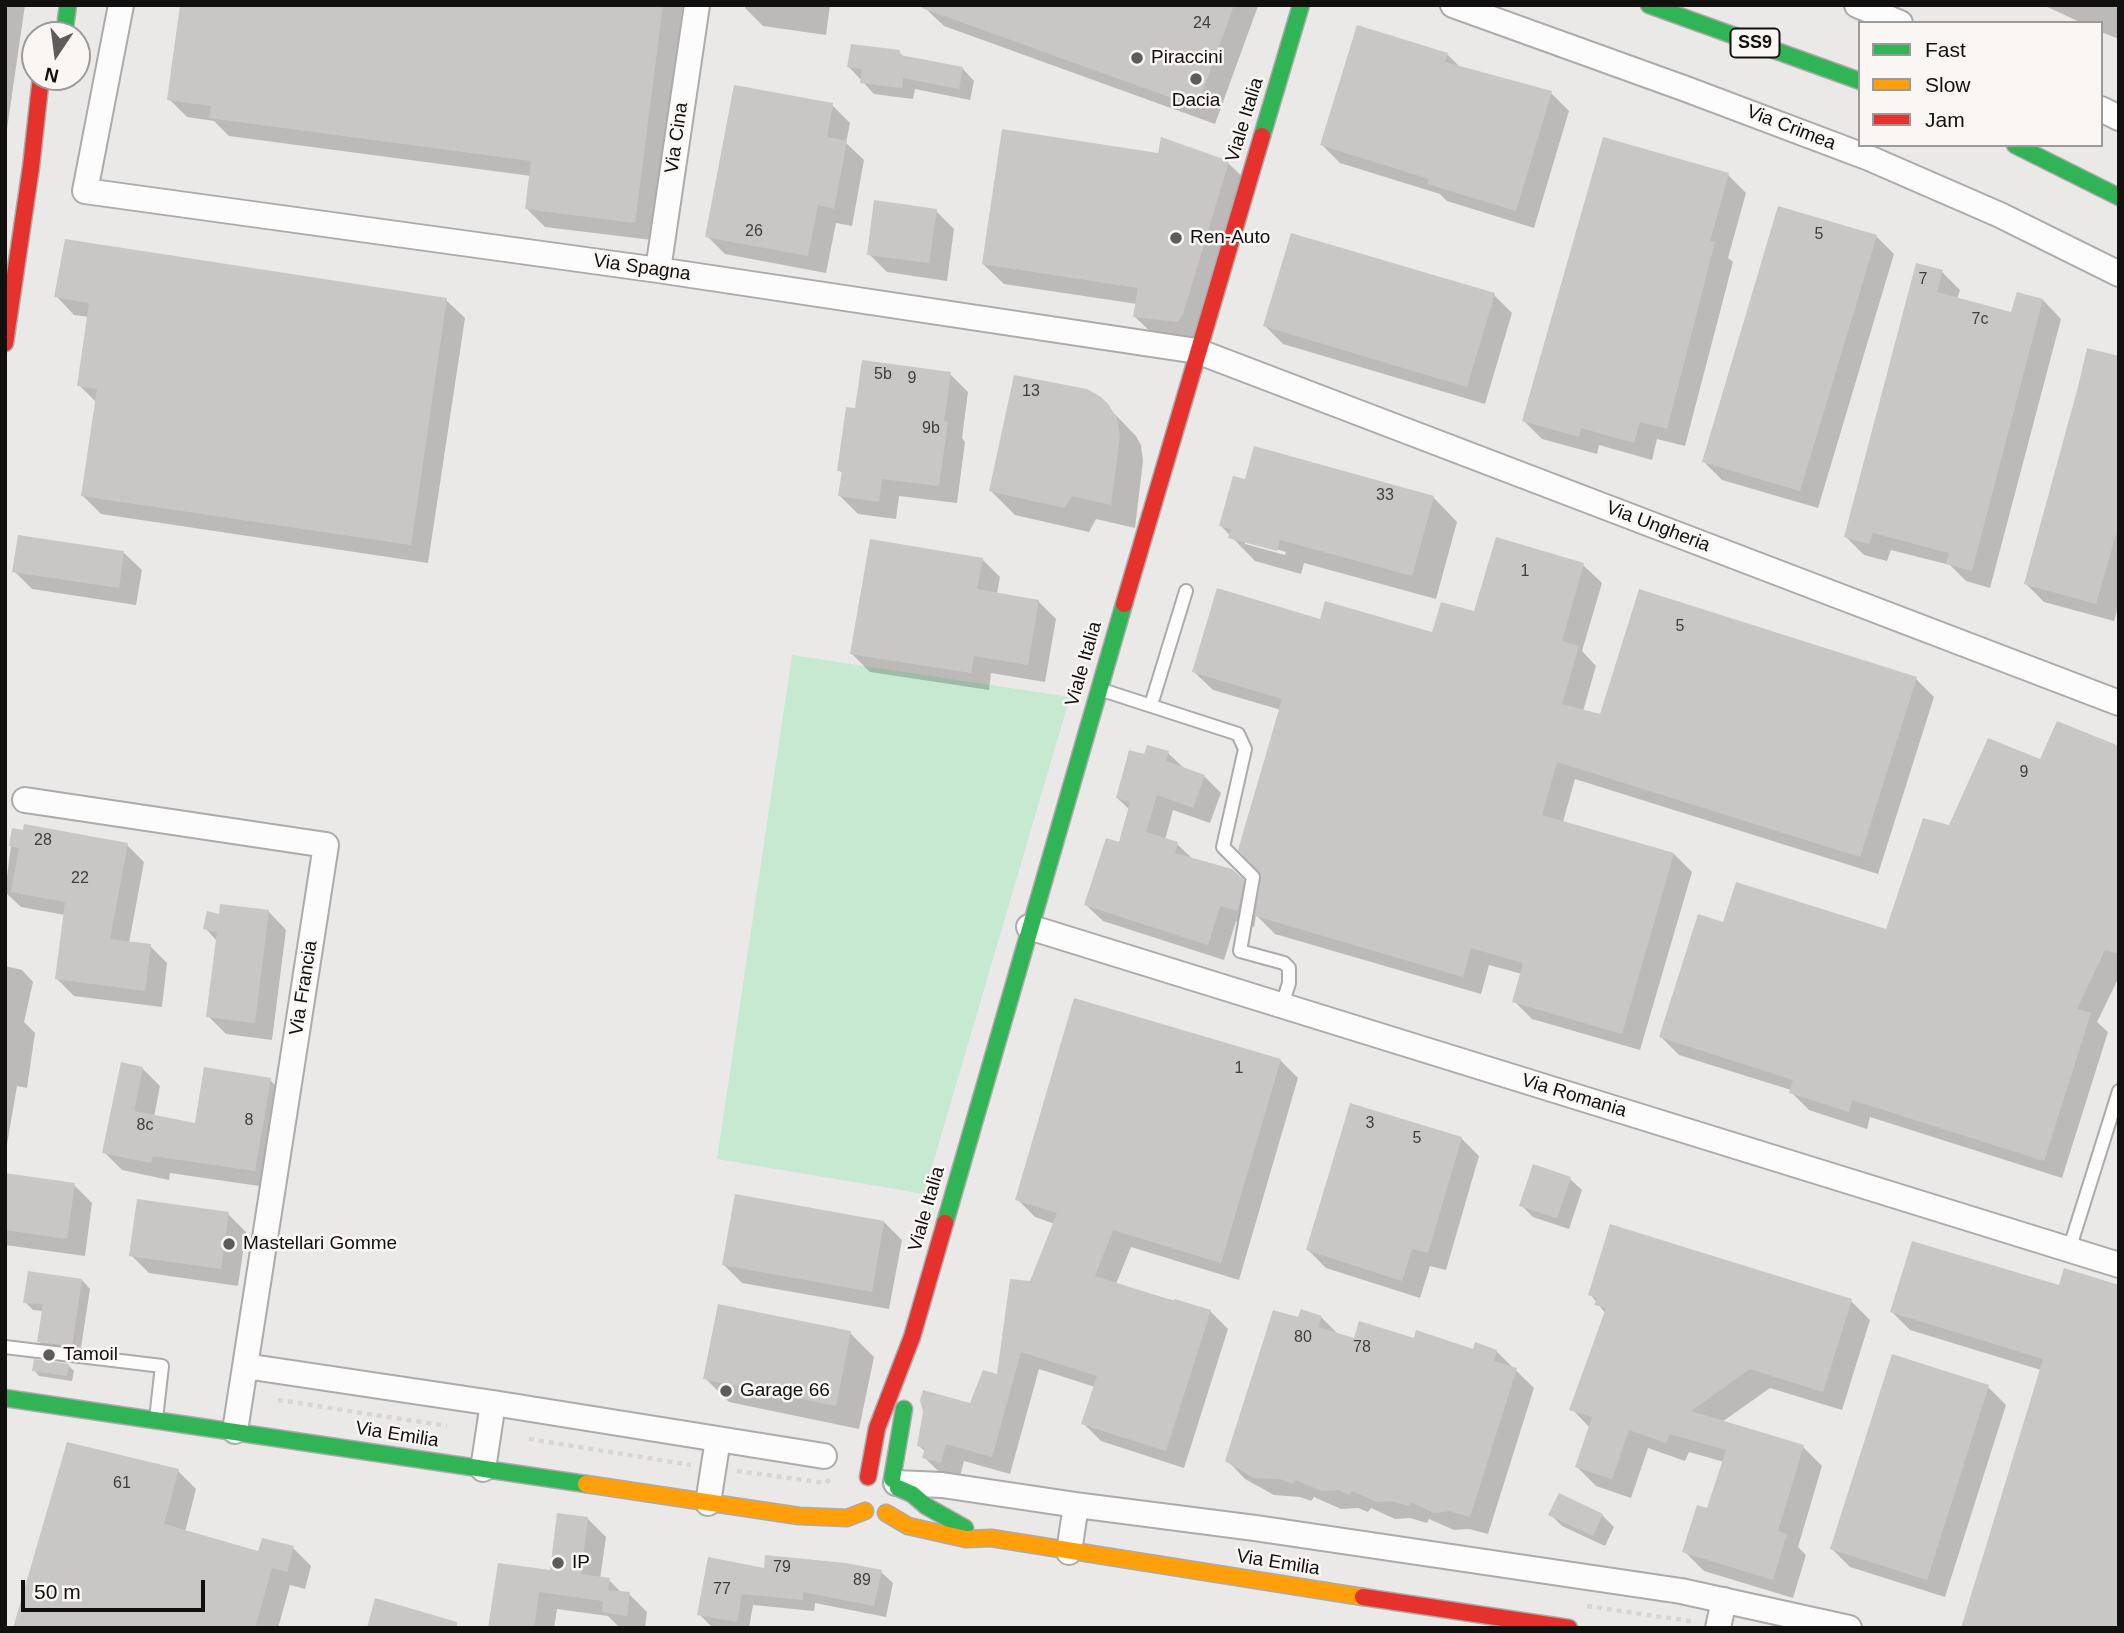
<!DOCTYPE html>
<html>
<head>
<meta charset="utf-8">
<style>
	body { margin:0 }
	#map { position:relative; width:2124px; height:1633px; overflow:hidden; background:#ebe9e8; font-family:Arial,sans-serif }
	canvas { display:block }
	.frame { position:absolute; inset:0; border:7px solid #11100f; pointer-events:none }
	.legend { position:absolute; left:1858px; top:21px; width:245px; height:126px; box-sizing:border-box; background:#f9f6f4; border:2px solid #9c9a98; margin:0; padding:9px 12px; list-style:none; font-size:21px; color:#11100f }
	.legend li { display:flex; align-items:center; gap:14px; height:35px }
	.legend b { width:35px; border:2px solid #9c9a98 }
	.north { position:absolute; left:21px; top:21px; width:70px; height:70px; box-sizing:border-box; background:#f9f6f4; border:2px solid #9c9a98; border-radius:50%; rotate:193deg; font-size:19px; font-weight:700; line-height:28px; text-align:center; color:#11100f }
	.north::after { content:''; display:block; margin:auto; width:24px; height:32px; background:#5d5c5b; clip-path:polygon(50% 0,100% 100%,50% 72%,0 100%) }
	.scale { position:absolute; left:21px; top:1580px; width:184px; height:32px; box-sizing:border-box; border:4px solid #11100f; border-top:0; padding-left:9px; font-size:21px; line-height:24px; white-space:nowrap; color:#11100f; -webkit-text-stroke:5px #f9f6f4; paint-order:stroke }
</style>
</head>
<body>
<div id="map">
<canvas width="2124" height="1633"></canvas>
<div class="frame"></div>
<ul class="legend">
<li><b style="height:9px;background:#30b455"></b>Fast</li>
<li><b style="height:9px;background:#ff9f0a"></b>Slow</li>
<li><b style="height:9px;background:#e5322d"></b>Jam</li>
</ul>
<div class="north">N</div>
<div class="scale">50 m</div>
</div>
<script>
const context = document.querySelector('canvas').getContext('2d');
context.lineJoin = 'round';
function paint(path, color) { context.fillStyle = color; context.fill(path, 'evenodd'); }
const poly = rows => new Path2D(rows.map(r => 'M' + r).join(''));
function trace(path, color, width, dash) { context.strokeStyle = color; context.lineWidth = width; context.lineCap = dash ? 'butt' : 'round'; context.setLineDash(dash || []); context.stroke(path); }
function write(font, color, halo, rows, align = 'center') {
  context.font = font + ' Arial,sans-serif'; context.lineWidth = 5; context.setLineDash([]); context.textBaseline = 'middle'; context.strokeStyle = halo; context.fillStyle = color; for (const [text, x, y, turn = 0] of rows) {
    context.save(); context.translate(x, y); context.rotate((+turn || 0) * Math.PI / 180); context.textAlign = isNaN(turn) ? turn : align; if (halo) context.strokeText(text, 0, 0); context.fillText(text, 0, 0); context.restore();
  }
}
paint(poly([
	[792,655,1070,697,924,1194,717,1159]
]), '#c7e9d2');
paint(poly([
	[5,5,25,5,7,129,5,129],
	[181,5,683,5,652,240,545,227,527,209,531,176,229,136,214,121,187,117,169,99],
	[745,5,830,5,826,35,763,26,745,8],
	[926,5,1257,5,1258,6,1215,124,944,26,925,8],
	[2043,5,2119,5,2119,39,2101,32,2101,23,2082,23],
	[899,52,905,58,963,69,974,81,970,100,915,89,913,99,874,94,849,67],
	[1447,54,1462,69,1551,93,1569,111,1534,228,1447,201,1440,194,1340,163,1322,145],
	[832,105,850,123,846,143,864,160,852,226,836,223,826,273,725,254,707,236],
	[1160,155,1228,163,1249,183,1197,342,1156,337,1135,317,1137,304,1004,284,983,264],
	[1728,175,1746,193,1728,258,1733,262,1685,446,1657,439,1652,460,1599,445,1597,454,1542,439,1524,421],
	[936,211,954,229,947,281,887,272,869,254],
	[1876,236,1894,254,1818,508,1722,480,1704,462],
	[1942,272,1960,290,1957,300,2013,314,2043,300,2061,319,1990,588,1966,581,1950,565,1891,550,1887,561,1864,555,1846,537],
	[1494,295,1512,313,1485,404,1283,344,1265,326],
	[56,296,446,300,465,318,428,563,101,514,83,496,97,403,79,385,89,317,74,315],
	[2119,358,2119,604,2114,621,2044,602,2026,584],
	[950,374,968,392,962,438,965,442,957,503,899,496,896,519,858,514,840,496,843,474,839,470,857,410],
	[1100,399,1136,436,1141,445,1143,461,1135,528,1096,519,1089,532,1015,515,991,491],
	[1433,497,1457,522,1436,599,1304,563,1301,574,1255,561,1221,526],
	[1245,540,1286,552,1285,555,1245,544],
	[1497,539,1583,565,1602,583,1582,651,1596,666,1583,711,1601,716,1916,679,1934,697,1878,874,1575,779,1563,822,1674,854,1692,872,1640,1050,1532,1019,1514,1001,1522,974,1489,965,1481,994,1275,934,1256,915,1254,927,1236,921,1224,960,1103,921,1086,905,1120,844,1130,810,1117,798,1145,756,1168,753,1185,769,1204,776,1221,793,1210,823,1173,810,1165,840,1177,844,1194,860,1242,881,1260,898,1281,710,1213,690,1194,672,1321,621,1433,635,1475,614],
	[123,552,142,570,136,605,32,589,14,571],
	[982,559,1000,577,997,594,1038,601,1056,619,1045,682,991,673,989,690,870,672,852,654],
	[2119,748,2119,977,2097,1022,2108,1032,2062,1178,1870,1117,1867,1129,1809,1110,1791,1092,1791,1090,1679,1055,1661,1037,1724,924,1887,931,1950,827,2041,761],
	[13,830,127,845,144,862,129,943,150,946,167,963,162,1007,74,996,57,979,65,915,21,907,5,892],
	[269,912,286,930,272,1040,226,1034,208,1016,217,941,205,928],
	[5,966,22,970,33,982,24,1022,35,1033,27,1088,17,1086,5,1156],
	[1280,1060,1298,1078,1239,1280,1131,1247,1116,1284,1210,1311,1228,1329,1184,1468,1101,1441,1083,1423,1095,1387,1039,1369,1010,1474,964,1461,959,1480,942,1475,924,1457,926,1452,919,1446,971,1405,999,1376,1055,1224,1035,1217,1017,1199],
	[142,1068,160,1086,154,1117,197,1125,270,1080,288,1098,273,1188,170,1173,169,1180,122,1170,104,1152],
	[1461,1138,1479,1156,1446,1270,1430,1266,1420,1298,1326,1268,1308,1250],
	[5,1175,74,1185,92,1203,85,1256,5,1245],
	[1570,1179,1582,1190,1569,1229,1533,1217,1521,1205],
	[228,1214,246,1232,238,1286,149,1273,131,1255],
	[884,1222,902,1240,889,1309,742,1283,724,1265],
	[82,1280,90,1289,80,1354,47,1350,39,1341,43,1311,33,1310,25,1302],
	[2060,1288,2041,1370,1910,1330,1892,1312],
	[1590,1294,1851,1301,1870,1320,1842,1410,1770,1388,1722,1422,1803,1447,1822,1466,1798,1547,1806,1555,1793,1598,1704,1571,1684,1551,1708,1510,1724,1462,1689,1452,1685,1461,1648,1448,1631,1498,1596,1486,1577,1467,1590,1428,1572,1409,1606,1314],
	[1321,1317,1339,1335,1355,1340,1415,1341,1474,1351,1496,1351,1534,1388,1488,1534,1469,1529,1454,1530,1429,1519,1427,1523,1410,1518,1395,1519,1371,1508,1368,1512,1358,1508,1341,1509,1314,1497,1311,1501,1300,1497,1274,1495,1245,1479,1227,1460,1300,1320],
	[850,1333,874,1357,859,1429,729,1402,705,1378],
	[68,1365,74,1371,72,1381,39,1376,34,1370],
	[1988,1387,2006,1405,1945,1597,1850,1567,1832,1549],
	[178,1471,196,1489,185,1532,259,1553,293,1548,311,1566,305,1589,290,1585,278,1628,15,1628],
	[1550,1514,1602,1515,1614,1527,1605,1546,1562,1526],
	[588,1519,606,1537,600,1579,609,1580,622,1593,629,1594,647,1612,645,1628,620,1628,608,1616,557,1609,554,1628,490,1628,551,1572],
	[765,1570,881,1572,893,1583,886,1617,815,1603,814,1611,753,1605,749,1628,720,1628,711,1626,699,1614]
]), '#0003');
paint(poly([
	[180,5,663,5,635,223,525,209,531,161,209,118,211,106,167,100],
	[922,5,1234,5,1197,107,922,8],
	[1357,25,1448,53,1445,62,1552,91,1516,211,1427,184,1429,179,1320,145],
	[851,44,900,50,900,55,963,67,959,89,903,78,902,88,860,83,862,69,847,67],
	[734,85,833,103,827,137,847,141,834,209,818,205,808,256,705,237],
	[1002,129,1158,153,1161,137,1229,161,1183,314,1177,322,1133,317,1138,288,982,264],
	[1603,137,1729,173,1710,241,1715,242,1667,429,1640,422,1634,443,1581,428,1579,437,1522,421],
	[874,200,937,209,929,263,867,255],
	[1778,206,1877,235,1800,491,1702,462],
	[1291,233,1495,293,1467,387,1263,326],
	[65,239,447,298,411,545,81,496,97,389,77,386,89,303,54,297],
	[1916,263,1943,270,1937,292,2011,312,2017,292,2043,299,1972,571,1946,564,1949,553,1873,533,1869,544,1844,537],
	[2087,348,2119,356,2119,524,2096,604,2024,584,2078,387],
	[862,360,951,372,944,421,948,422,939,486,882,479,879,502,838,496,842,471,837,471,846,407,855,408],
	[1014,375,1087,389,1101,397,1109,405,1117,419,1120,436,1111,505,1072,496,1064,508,989,491],
	[1254,446,1434,496,1412,576,1280,540,1277,551,1228,538,1231,529,1219,526,1233,476,1245,479],
	[18,535,124,551,119,588,12,572],
	[1496,537,1584,563,1562,641,1579,646,1562,704,1600,714,1639,589,1917,677,1860,857,1557,762,1542,815,1674,853,1622,1034,1512,1002,1523,963,1471,948,1463,977,1255,916,1261,875,1238,850,1282,699,1192,672,1217,588,1320,619,1325,601,1432,632,1441,602,1474,611],
	[870,539,983,558,977,589,1039,600,1028,665,974,656,971,673,850,654],
	[2057,721,2119,746,2119,954,2105,950,2077,1009,2091,1013,2044,1161,1852,1100,1849,1112,1789,1093,1793,1080,1659,1037,1698,914,1723,922,1736,882,1886,929,1923,818,1949,825,1988,738,2040,759],
	[1147,745,1169,751,1166,761,1205,775,1193,808,1157,795,1146,832,1178,842,1175,853,1232,869,1244,880,1238,911,1220,906,1208,945,1084,905,1106,838,1119,842,1130,802,1116,798,1129,750,1144,754],
	[24,824,128,843,110,939,151,944,145,991,55,979,65,902,11,892,19,848,9,846,12,828,23,830],
	[220,904,269,910,255,1023,206,1017,217,932,203,929,207,911,219,914],
	[1074,998,1281,1059,1221,1263,1113,1230,1095,1276,1174,1301,1175,1299,1211,1310,1166,1451,1081,1424,1097,1376,1021,1352,992,1457,946,1444,941,1463,922,1458,925,1448,917,1446,923,1412,920,1400,923,1390,970,1403,983,1370,997,1374,1010,1279,1030,1281,1057,1213,1015,1200],
	[121,1062,143,1067,134,1111,195,1123,204,1067,271,1078,255,1171,153,1156,151,1163,102,1153],
	[1350,1103,1462,1137,1428,1253,1412,1249,1402,1281,1306,1250],
	[1533,1164,1571,1177,1557,1218,1519,1206],
	[5,1173,75,1183,67,1239,5,1230],
	[735,1194,884,1221,872,1292,722,1265],
	[137,1199,229,1212,221,1269,129,1256],
	[1610,1224,1852,1299,1823,1392,1750,1369,1691,1411,1804,1445,1778,1531,1787,1534,1773,1580,1682,1552,1697,1505,1707,1508,1726,1450,1670,1434,1666,1443,1629,1430,1612,1479,1575,1467,1592,1417,1569,1410,1606,1308,1594,1305,1597,1298,1588,1295],
	[1912,1241,2059,1285,2064,1268,2119,1285,2119,1628,1961,1628,2043,1359,1890,1312],
	[28,1271,82,1279,72,1346,37,1342,43,1304,23,1303],
	[718,1304,851,1331,836,1406,703,1379],
	[1301,1309,1322,1316,1318,1327,1354,1338,1359,1321,1414,1338,1416,1330,1473,1349,1475,1342,1497,1350,1494,1361,1517,1368,1470,1517,1449,1511,1434,1513,1411,1502,1409,1506,1391,1501,1376,1502,1352,1491,1349,1495,1339,1490,1322,1491,1295,1480,1293,1484,1280,1479,1254,1478,1225,1461,1273,1310,1298,1317],
	[1892,1354,1989,1385,1927,1580,1830,1549],
	[34,1359,69,1364,67,1376,32,1371],
	[67,1442,179,1469,164,1524,258,1551,262,1538,294,1546,287,1572,272,1568,255,1628,13,1628],
	[1559,1493,1603,1514,1593,1536,1548,1515],
	[557,1513,588,1517,581,1574,610,1578,608,1590,630,1592,627,1616,602,1612,603,1601,539,1592,534,1628,488,1628,498,1563,550,1570],
	[765,1555,846,1563,882,1570,874,1606,803,1592,803,1600,742,1594,737,1622,697,1615,708,1557,764,1568],
	[375,1598,457,1622,457,1628,367,1628]
]), '#c8c7c6');
const lane = poly([
	[1099,689,1238,734,1245,749,1223,847,1253,877,1240,951,1284,963,1289,968,1289,983,1282,1005],
	[1151,705,1186,591],
	[2069,1250,2119,1091],
	[5,1347,162,1366,156,1419]
]);
const street = poly([
	[121,5,85,191,658,270,1197,351,2119,703],
	[1453,5,1686,89,1869,158,2000,215,2119,274],
	[1857,5,1900,23],
	[2101,109,2119,118],
	[658,270,697,5],
	[25,800,326,845,235,1431],
	[1029,927,2119,1265],
	[245,1366,493,1403],
	[483,1469,493,1403,824,1456],
	[896,1483,942,1485,1076,1505,1255,1528,1681,1591,1849,1628],
	[708,1503,718,1439],
	[1069,1552,1076,1505],
	[1718,1628,1724,1600]
]);
const fast = poly([
	[1649,5,1860,81],
	[64,35,68,5],
	[1262,136,1301,5],
	[2015,145,2119,197],
	[945,1223,1124,604],
	[5,1398,586,1484],
	[892,1479,904,1409],
	[898,1488,912,1494,926,1506,965,1528]
]);
const slow = poly([
	[586,1484,799,1516,847,1518,865,1511],
	[886,1513,908,1526,966,1539,991,1538,1363,1597]
]);
const jam = poly([
	[5,343,31,167,41,77],
	[1124,604,1262,136],
	[868,1477,877,1428,912,1337,945,1223],
	[1363,1597,1569,1628]
]);
trace(lane, '#acaaaa', 16);
trace(street, '#acaaaa', 28);
trace(fast, '#acaaaa', 19);
trace(slow, '#acaaaa', 19);
trace(jam, '#acaaaa', 19);
trace(poly([
	[278,1400,447,1426],
	[529,1439,691,1465],
	[737,1471,826,1483,830,1479],
	[1587,1606,1696,1622]
]), '#d7d5d5', 4.5, [5, 5]);
trace(lane, '#fcfcfc', 12);
trace(street, '#fcfcfc', 24);
trace(fast, '#30b455', 16);
trace(slow, '#ff9f0a', 16);
trace(jam, '#e5322d', 16);
for (const [x, y, r, color] of [
	[1137,58,7,"#5d5c5b"],
	[1196,79,7,"#5d5c5b"],
	[1176,238,7,"#5d5c5b"],
	[229,1244,7,"#5d5c5b"],
	[49,1355,7,"#5d5c5b"],
	[726,1391,7,"#5d5c5b"],
	[558,1563,7,"#5d5c5b"]
]) { const dot = new Path2D(); dot.arc(x, y, r, 0, 2 * Math.PI); context.fillStyle = color; context.fill(dot); trace(dot, '#f9f6f4', 2.5); }
write('16px', '#3f3e3d', null, [
	["24",1202,24],
	["26",754,232],
	["5",1819,235],
	["7",1923,280],
	["7c",1980,320],
	["5b",883,375],
	["9",912,379],
	["13",1031,392],
	["9b",931,429],
	["33",1385,496],
	["1",1525,572],
	["5",1680,627],
	["9",2024,773],
	["28",43,841],
	["22",80,879],
	["1",1239,1069],
	["8",249,1121],
	["3",1370,1124],
	["8c",145,1126],
	["5",1417,1139],
	["80",1303,1338],
	["78",1362,1348],
	["61",122,1484],
	["79",782,1568],
	["89",862,1581],
	["77",722,1590]
]);
for (const [x, y, w] of [
	[1755,43,49]
]) { const box = new Path2D(); box.roundRect(x - w / 2, y - 14.5, w, 29, 5); context.fillStyle = '#f9f6f4'; context.fill(box); trace(box, '#11100f', 2); }
write('bold 18px', '#11100f', null, [
	["SS9",1755,43]
]);
write('19px', '#11100f', '#f9f6f4', [
	["Piraccini",1151,58],
	["Dacia",1196,101,"center"],
	["Ren-Auto",1190,238],
	["Mastellari Gomme",243,1244],
	["Tamoil",63,1355],
	["Garage 66",740,1391],
	["IP",572,1563]
], 'left');
write('19px', '#11100f', '#f9f6f4', [
	["Viale Italia",1245,120,-73],
	["Via Crimea",1791,128,21],
	["Via Cina",677,138,-82],
	["Via Spagna",642,268,8],
	["Via Ungheria",1658,527,21],
	["Viale Italia",1084,664,-74],
	["Via Francia",304,988,-81],
	["Via Romania",1574,1096,17],
	["Viale Italia",927,1209,-74],
	["Via Emilia",397,1435,9],
	["Via Emilia",1278,1563,9]
]);
</script>
</body>
</html>
